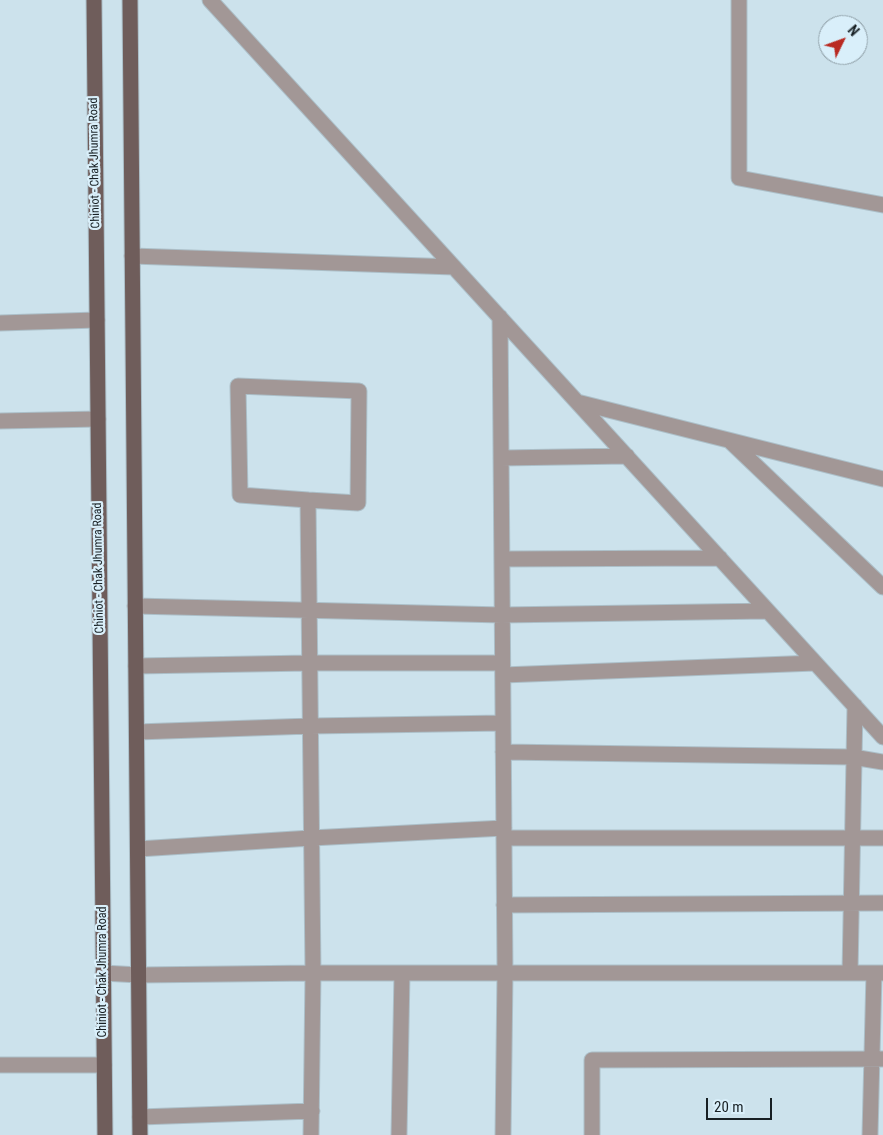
<!DOCTYPE html>
<html>
<head>
<meta charset="utf-8">
<style>
	body { margin:0 }
	#map { position:relative; width:883px; height:1135px; overflow:hidden; background:#cce2ec; font-family:"Roboto Condensed",sans-serif }
	canvas { display:block }
	.north { position:absolute; left:818px; top:15px; width:50px; height:50px; box-sizing:border-box; background:#d9effa; border:1px solid #8c9ca4; border-radius:50%; rotate:48deg; font-size:14px; font-weight:700; line-height:20px; text-align:center; color:#182024 }
	.north::after { content:''; display:block; margin:auto; width:18px; height:22px; background:#b92a22; clip-path:polygon(50% 0,100% 100%,50% 72%,0 100%) }
	.scale { position:absolute; left:706px; top:1098px; width:66px; height:22px; box-sizing:border-box; border:2px solid #182024; border-top:0; padding-left:6px; font-size:15px; line-height:18px; white-space:nowrap; color:#182024; -webkit-text-stroke:4px #d9effa; paint-order:stroke }
</style>
</head>
<body>
<div id="map">
<canvas width="883" height="1135"></canvas>
<div class="north">N</div>
<div class="scale">20 m</div>
</div>
<script>
const context = document.querySelector('canvas').getContext('2d');
context.lineJoin = 'round';
const poly = rows => new Path2D(rows.map(r => 'M' + r).join(''));
function trace(path, color, width, dash) { context.strokeStyle = color; context.lineWidth = width; context.lineCap = dash ? 'butt' : 'round'; context.setLineDash(dash || []); context.stroke(path); }
function write(font, color, halo, rows, align = 'center') {
  context.font = font + ' "Roboto Condensed",sans-serif'; context.lineWidth = 4.5; context.setLineDash([]); context.textBaseline = 'middle'; context.strokeStyle = halo; context.fillStyle = color; for (const [text, x, y, turn = 0] of rows) {
    context.save(); context.translate(x, y); context.rotate((+turn || 0) * Math.PI / 180); context.textAlign = isNaN(turn) ? turn : align; if (halo) context.strokeText(text, 0, 0); context.fillText(text, 0, 0); context.restore();
  }
}
const minor = poly([
	[210,0,883,737],
	[739,0,739,178,883,205],
	[132,256,454,267],
	[500,317,505,973,503,1135],
	[0,323,97,320],
	[577,402,883,479],
	[0,421,98,419],
	[730,441,883,587],
	[501,458,627,456],
	[308,500,240,495,238,386,359,391,358,503,308,500,313,973,311,1135],
	[502,559,720,558],
	[135,606,502,615,767,611],
	[136,666,309,663,502,663],
	[503,675,815,663],
	[137,732,310,726,503,723],
	[503,752,853,757,883,762],
	[504,838,883,838],
	[138,849,311,838,504,828],
	[504,905,883,903],
	[103,973,139,975,313,973,883,973],
	[850,973,855,706],
	[0,1065,104,1065],
	[140,1117,312,1111],
	[399,1135,402,973],
	[592,1135,592,1060,883,1059],
	[870,1135,874,973]
]);
const major = poly([
	[94,0,105,1135],
	[130,0,140,1135]
]);
trace(minor, '#acbfc8', 17);
trace(major, '#acbfc8', 17);
trace(minor, '#a29796', 15);
trace(major, '#6f5d5b', 15);
write('12px', '#182024', '#d9effa', [
	["Chiniot - Chak Jhumra Road",95,163,-91],
	["Chiniot - Chak Jhumra Road",99,568,-91],
	["Chiniot - Chak Jhumra Road",103,972,-90]
]);
</script>
</body>
</html>
